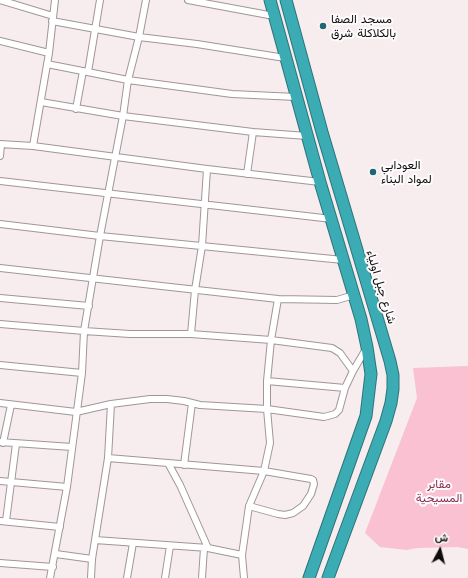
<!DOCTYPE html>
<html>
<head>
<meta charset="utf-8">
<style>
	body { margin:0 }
	#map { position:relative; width:468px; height:578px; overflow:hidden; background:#f7ecee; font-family:"Work Sans",Vazirmatn,sans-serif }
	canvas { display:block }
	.north { position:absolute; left:420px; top:530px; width:40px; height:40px; -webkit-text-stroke:3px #fefbfc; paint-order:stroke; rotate:7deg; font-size:11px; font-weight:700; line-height:16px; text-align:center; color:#0e0b0c }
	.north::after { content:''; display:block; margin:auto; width:14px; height:18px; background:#0e0b0c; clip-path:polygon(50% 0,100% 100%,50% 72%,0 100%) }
</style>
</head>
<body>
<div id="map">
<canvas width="468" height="578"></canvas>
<div class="north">ش</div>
</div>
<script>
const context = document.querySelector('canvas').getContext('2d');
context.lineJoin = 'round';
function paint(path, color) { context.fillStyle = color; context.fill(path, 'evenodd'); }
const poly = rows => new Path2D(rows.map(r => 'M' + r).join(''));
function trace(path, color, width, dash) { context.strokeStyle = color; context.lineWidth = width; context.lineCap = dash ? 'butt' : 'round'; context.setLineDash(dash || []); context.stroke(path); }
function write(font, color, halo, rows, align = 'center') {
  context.font = font + ' "Work Sans",Vazirmatn,sans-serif'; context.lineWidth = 4; context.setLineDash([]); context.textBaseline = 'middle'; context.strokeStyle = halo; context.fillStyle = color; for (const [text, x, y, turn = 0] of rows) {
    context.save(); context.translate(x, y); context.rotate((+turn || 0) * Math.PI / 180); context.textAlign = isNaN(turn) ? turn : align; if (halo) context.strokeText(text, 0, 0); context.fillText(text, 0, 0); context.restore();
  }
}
paint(poly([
	[468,366,468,549,457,547,417,548,407,550,380,547,365,533,417,398,413,368]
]), '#f9c1d1');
const street = poly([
	[0,0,53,16],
	[188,0,274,16],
	[52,21,139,37,197,44,285,58],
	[0,41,49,53],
	[47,64,128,80,195,89,232,94,296,97],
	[88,72,100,0],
	[41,102,123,116,253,132,307,136],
	[76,109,83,71],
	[0,144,33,146,207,169,320,182],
	[33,146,49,53,55,0],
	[0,156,1,144],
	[247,174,253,132],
	[0,181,332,219],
	[0,224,100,236,343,260],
	[0,268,278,299,337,300,354,295],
	[0,298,89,306],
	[0,324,84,331,130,334,191,334,271,340,332,348,340,353,353,371],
	[191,334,195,290,202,246,207,169],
	[0,365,82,373],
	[267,381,345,388,353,371,366,349],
	[0,403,76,412,111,404,150,399,167,399,184,401,200,405,267,409,324,417,335,414,339,410,345,388],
	[0,442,72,447],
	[3,443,11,405],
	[108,458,264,471,311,479,313,480,314,484,311,494,303,506,293,513,285,515,278,514,249,506],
	[168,463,180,485,208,548],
	[184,465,192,403],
	[0,481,67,487],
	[0,521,60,527],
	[6,521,16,444],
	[95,540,208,548,242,555],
	[56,554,92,559],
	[0,563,53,567],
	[50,578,67,487,82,373,84,331,100,236,123,116,128,80,139,37,146,0],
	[91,578,92,559,108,458,111,404],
	[127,578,133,543],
	[165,578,170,546],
	[202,578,204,548],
	[244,578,242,555,249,506,264,471,270,443,267,409,267,381,271,340,278,299]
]);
const highway = poly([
	[270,0,320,182,361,319,367,347,371,374,366,416,309,578],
	[286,0,322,132,390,361,393,375,393,389,391,403,386,421,328,578]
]);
trace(street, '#a09698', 8);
trace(highway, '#2c7479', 13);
trace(street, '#fff', 6);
trace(highway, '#3cacb4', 11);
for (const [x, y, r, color] of [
	[323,26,4,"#1d696f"],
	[373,172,4,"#1d696f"]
]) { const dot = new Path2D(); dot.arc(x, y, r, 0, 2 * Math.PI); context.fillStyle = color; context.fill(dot); trace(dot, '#fefbfc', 1.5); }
write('12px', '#0e0b0c', '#fefbfc', [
	["مسجد الصفا",331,19],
	["بالكلاكلة شرق",331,33],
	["العودابي",381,165],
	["لمواد البناء",381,179]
], 'left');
write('12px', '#0e0b0c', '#fefbfc', [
	["شارع جبل اولياء",381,287,73]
]);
write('12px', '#893052', '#fefbfc', [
	["مقابر",439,484],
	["المسيحية",439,498]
]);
</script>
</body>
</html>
